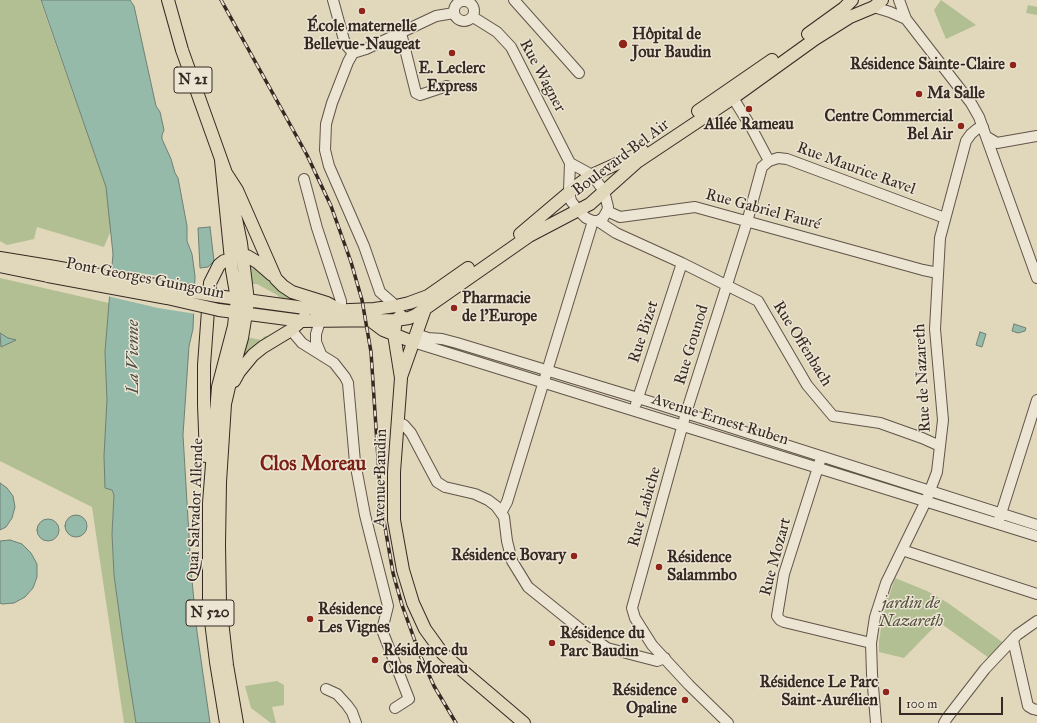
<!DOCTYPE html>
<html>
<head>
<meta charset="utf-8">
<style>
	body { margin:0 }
	#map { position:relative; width:1037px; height:723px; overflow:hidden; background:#e1d7bb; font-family:"IM FELL Great Primer",serif }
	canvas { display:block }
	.scale { position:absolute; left:899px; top:697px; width:104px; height:18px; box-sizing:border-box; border:2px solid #362923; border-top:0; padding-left:5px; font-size:12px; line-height:14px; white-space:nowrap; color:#362923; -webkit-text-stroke:3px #ece5d3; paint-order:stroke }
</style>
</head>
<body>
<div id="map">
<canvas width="1037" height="723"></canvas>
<div class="scale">100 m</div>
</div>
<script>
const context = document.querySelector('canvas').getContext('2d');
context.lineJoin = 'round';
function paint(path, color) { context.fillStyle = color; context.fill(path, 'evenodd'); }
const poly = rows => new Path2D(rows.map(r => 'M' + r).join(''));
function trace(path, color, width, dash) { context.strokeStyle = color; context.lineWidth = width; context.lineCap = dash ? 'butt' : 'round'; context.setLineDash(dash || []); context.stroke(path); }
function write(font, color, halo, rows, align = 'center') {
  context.font = font + ' "IM FELL Great Primer",serif'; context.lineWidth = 3; context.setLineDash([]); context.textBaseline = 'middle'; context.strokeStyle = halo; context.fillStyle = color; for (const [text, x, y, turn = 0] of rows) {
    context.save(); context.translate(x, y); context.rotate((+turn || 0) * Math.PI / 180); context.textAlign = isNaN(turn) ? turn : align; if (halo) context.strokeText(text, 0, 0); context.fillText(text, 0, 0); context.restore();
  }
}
paint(poly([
	[0,0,40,0,106,187,111,230,104,247,37,227,34,239,7,245,0,241],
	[941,0,976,25,946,39,934,10],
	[1028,5,1037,7,1037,15,1026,13],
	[248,260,314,303,280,298,277,295,257,284,252,284],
	[0,278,109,303,105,352,112,490,114,495,112,534,114,575,123,641,136,723,124,723,92,507,0,461],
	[265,336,271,338,238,366,246,337,261,340],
	[895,578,927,591,948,603,1005,644,989,658,939,622,904,658,879,652,879,641,883,615],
	[277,681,284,685,284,705,272,707,276,723,271,723,251,708,245,686]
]), '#b1bf92');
const water = poly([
	[41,0,130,0,134,6,156,106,160,112,164,130,162,135,162,139,171,159,175,173,178,178,187,226,187,241,192,254,195,276,193,329,189,346,183,435,191,570,197,632,210,723,136,723,123,641,114,575,112,534,114,495,112,490,105,488,104,456,107,400,105,352,113,254,106,187,41,0],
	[210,227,214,261,208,267,200,268,198,228,210,227],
	[1014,324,1026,328,1025,331,1018,333,1012,331,1014,324],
	[980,332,986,334,982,347,976,345,980,332],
	[0,333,8,338,16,340,1,347,0,333],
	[0,483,7,488,13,496,15,507,12,518,6,527,0,530,0,483],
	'65 526a11 11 0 1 1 22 0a11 11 0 1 1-22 0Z',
	'37 530a11 11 0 1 1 22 0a11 11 0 1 1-22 0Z',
	[10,540,22,544,31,553,37,564,37,577,33,588,25,597,14,603,2,604,0,603,0,541,10,540]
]);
paint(water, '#95baaa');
trace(water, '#6f8074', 1);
paint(poly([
	[110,269,159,276,197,286,196,314,158,308,107,296]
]), '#e1d7bb');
const minor = poly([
	[333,0,344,40,347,46,353,53],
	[514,0,579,73],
	[899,0,906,19,971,103,979,117,1037,278],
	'454 11a10 10 0 1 1 20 0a10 10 0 1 1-20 0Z',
	[874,7,890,12,906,19],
	[473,17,497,32,511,47,570,163,569,191,571,201,578,210,586,218,593,221,598,221,603,218,607,211,608,207,604,191,592,175,570,163],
	[401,33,416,93,420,95,447,86],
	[353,53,348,62,332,103,326,124,325,150,329,166,364,246,380,292,396,306],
	[353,53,366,49,436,16,454,13],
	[733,98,751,127,769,161],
	[987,137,997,143,1037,136],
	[304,179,317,228,341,301,341,310],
	[607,211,620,217,695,207,923,270,938,273],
	[598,221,616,233,682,263,758,301,807,385,833,416,880,423,922,438,940,446],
	[320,321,316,334,316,342,321,354],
	[291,330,302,343,334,363,345,377,348,383,355,462,365,515,388,606,382,630,409,699,395,708],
	[416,334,428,338,442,339,457,343,651,402,1037,525],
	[413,342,1037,536],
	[636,404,682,263],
	[398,422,404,425,411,433,437,482,445,487,475,494,488,500,496,506,504,517,507,541,512,561,528,587,579,628,607,648,657,661,665,658],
	[820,461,784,574,777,616,780,620,784,622,871,643],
	[501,513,507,502,593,221],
	[999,520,1037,400],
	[902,550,1037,594],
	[1013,640,1028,706,1033,709,1037,710],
	[326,689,337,694,347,705,352,712,356,723],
	[728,723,689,685,652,645,635,618,632,608,686,413,747,222,762,167,769,161,778,158,787,159,945,218],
	[876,723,872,674,871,643,875,617,886,583,926,501,937,472,943,420,935,329,940,238,966,141,971,134,977,129,983,127],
	[944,723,947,718,985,669,1017,635,1037,621]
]);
const major = poly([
	[168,0,182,50,226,173,237,190,276,279,283,286,292,292,327,303,338,309],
	[808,34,844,8,852,0],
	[698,111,772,60],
	[221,160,232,270,237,299,234,326,218,387,209,503,209,605,216,662,226,723],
	[231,195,241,243,248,301,242,338,233,370,225,404,220,482,219,545,220,603,227,665,237,723],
	[520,234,579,184,592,175,636,155,642,150],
	[247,256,257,262,272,275],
	[0,258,49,266],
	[0,266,48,276],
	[217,296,327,311,374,309,396,306,409,303,428,296,468,268],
	[219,310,302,321,396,320,409,318,416,315,529,236,590,204,637,162,733,98,815,39,850,17,874,7,882,0],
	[401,316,396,320,394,334,401,378,394,472,394,520,403,570,413,603,425,629,443,654,524,723],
	[371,321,383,330,413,342],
	[401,377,425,309],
	[234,381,239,372,253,355,263,347,291,330,304,318],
	[206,456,204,405,204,365,210,283,219,265,224,261]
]);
trace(minor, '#615449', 12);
trace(major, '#362923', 14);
trace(minor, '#ece5d3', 10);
trace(major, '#e1d7bb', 12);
const rail = poly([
	[221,0,307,155,331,206,351,262,362,300,371,352,381,504,393,573,402,605,420,655,434,686,456,723]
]);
trace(rail, '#362923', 3.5);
trace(rail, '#ece5d3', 2, [6]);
const majorBridge = poly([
	[49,266,217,296],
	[48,276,167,298,219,310]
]);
trace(majorBridge, '#362923', 14, []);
trace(majorBridge, '#e1d7bb', 12);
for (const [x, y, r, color] of [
	[362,11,4,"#8f2418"],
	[623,44,5,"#8f2418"],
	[452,53,4,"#8f2418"],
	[1013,65,4,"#8f2418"],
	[919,94,4,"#8f2418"],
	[749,109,4,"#8f2418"],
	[961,126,4,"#8f2418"],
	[454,308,4,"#8f2418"],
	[574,556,4,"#8f2418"],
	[659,567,4,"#8f2418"],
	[310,619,4,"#8f2418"],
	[552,643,4,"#8f2418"],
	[375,660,4,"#8f2418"],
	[886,692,4,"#8f2418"],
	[685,700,4,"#8f2418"]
]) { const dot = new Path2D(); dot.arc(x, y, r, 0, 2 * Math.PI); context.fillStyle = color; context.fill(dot); trace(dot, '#ece5d3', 1.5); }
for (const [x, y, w] of [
	[193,80,38],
	[210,613,48]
]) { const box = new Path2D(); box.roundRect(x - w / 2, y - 13, w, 26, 3); context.fillStyle = '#ece5d3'; context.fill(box); trace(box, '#362923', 1); }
write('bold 15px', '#362923', null, [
	["N 21",193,80],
	["N 520",210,613]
]);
write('bold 16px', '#362923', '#ece5d3', [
	["École maternelle",362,27,"center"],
	["Bellevue-Naugeat",362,45,"center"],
	["Hôpital de",632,35],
	["Jour Baudin",632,53],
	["Résidence Sainte-Claire",1005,65,"right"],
	["E. Leclerc",452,69,"center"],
	["Express",452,87,"center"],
	["Ma Salle",927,94],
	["Centre Commercial",953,117,"right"],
	["Bel Air",953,135,"right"],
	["Allée Rameau",749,125,"center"],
	["Pharmacie",462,299],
	["de l'Europe",462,317],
	["Résidence Bovary",566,556,"right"],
	["Résidence",667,558],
	["Salammbo",667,576],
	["Résidence",318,610],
	["Les Vignes",318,628],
	["Résidence du",560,634],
	["Parc Baudin",560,652],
	["Résidence du",383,651],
	["Clos Moreau",383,669],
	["Résidence Le Parc",878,683,"right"],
	["Saint-Aurélien",878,701,"right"],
	["Résidence",677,691,"right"],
	["Opaline",677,709,"right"]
], 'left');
write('16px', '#362923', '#ece5d3', [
	["Rue Wagner",542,76,62],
	["Boulevard Bel Air",621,158,-37],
	["Rue Maurice Ravel",856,169,20],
	["Rue Gabriel Fauré",763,210,15],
	["Pont Georges Guingouin",145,279,11],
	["Rue Bizet",644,332,-72],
	["Rue Offenbach",802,344,58],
	["Rue Gounod",692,345,-73],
	["Rue de Nazareth",923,378,-93],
	["Avenue Ernest Ruben",720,420,17],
	["Avenue Baudin",381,478,-89],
	["Rue Labiche",645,507,-74],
	["Quai Salvador Allende",196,510,-88],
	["Rue Mozart",776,557,-75]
]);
write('italic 16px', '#554e3f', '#ece5d3', [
	["jardin de",911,604],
	["Nazareth",911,622]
]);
write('italic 17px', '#4e4d45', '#ece5d3', [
	["La Vienne",134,357,-90]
]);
write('bold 20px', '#7a1f14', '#ece5d3', [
	["Clos Moreau",313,465]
]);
</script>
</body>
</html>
